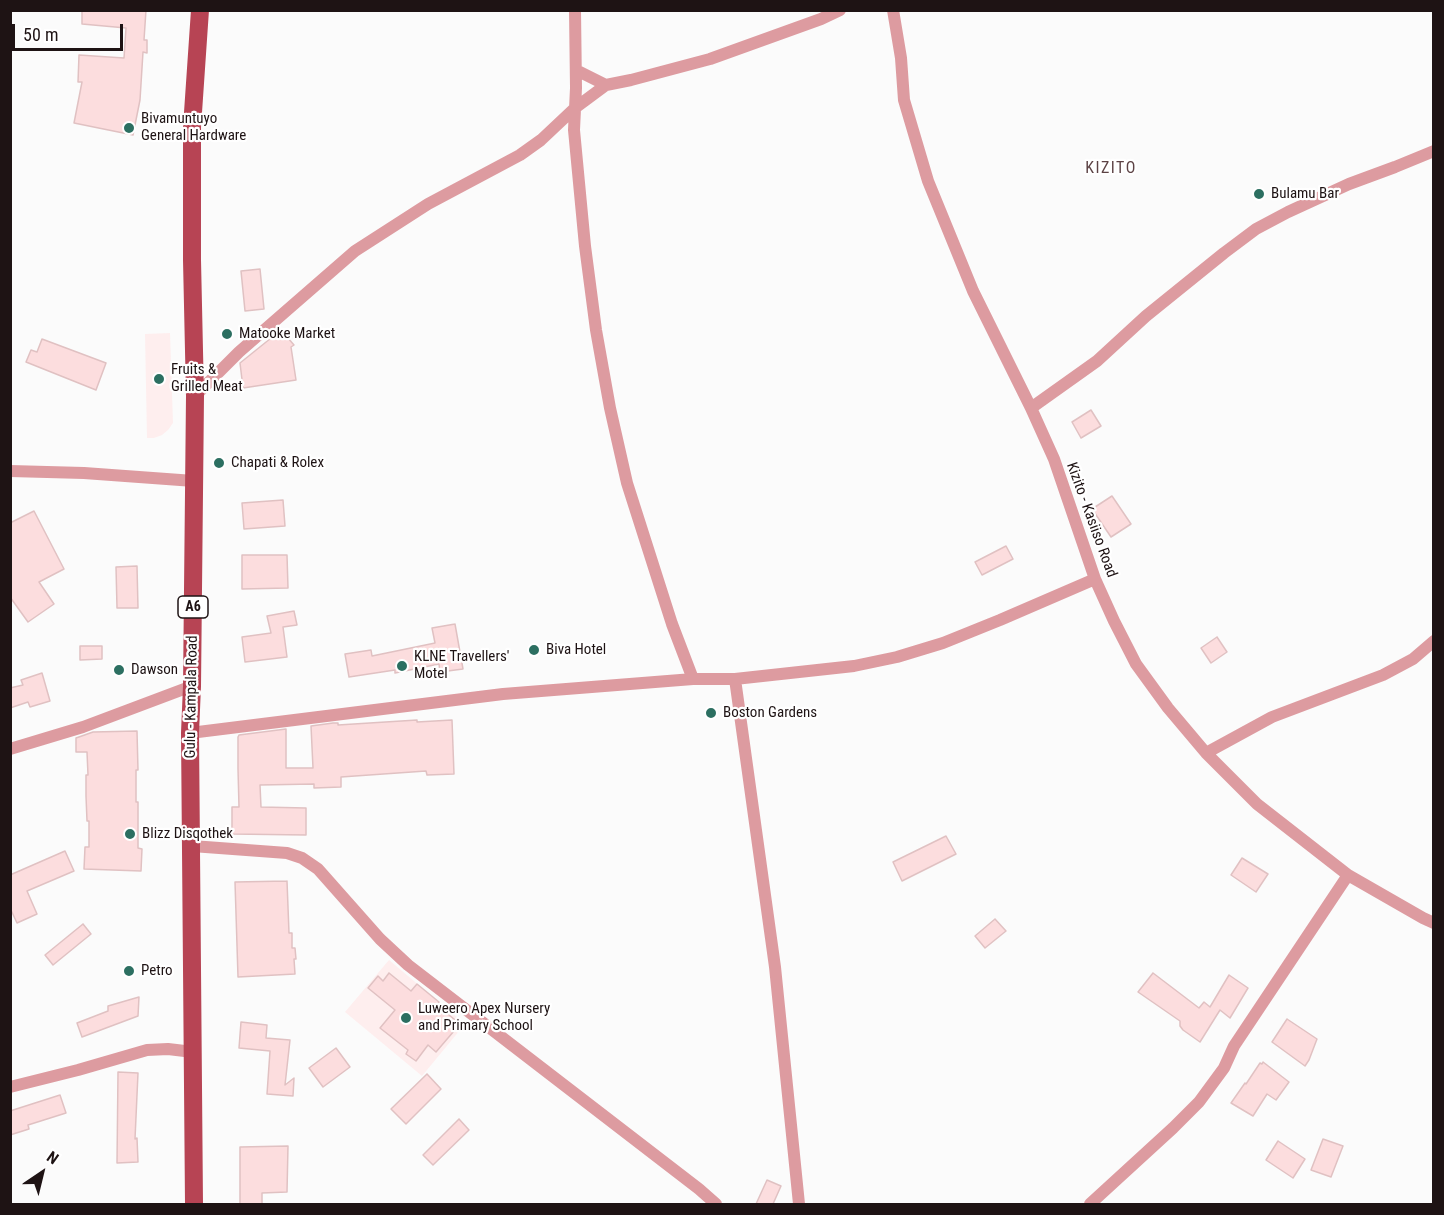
<!DOCTYPE html>
<html>
<head>
<meta charset="utf-8">
<style>
	body { margin:0 }
	#map { position:relative; width:1444px; height:1215px; overflow:hidden; background:#fbfbfb; font-family:"Roboto Condensed",sans-serif }
	canvas { display:block }
	.frame { position:absolute; inset:0; border:12px solid #1e1314; pointer-events:none }
	.north { position:absolute; left:12px; top:1143px; width:60px; height:60px; -webkit-text-stroke:4px #fff; paint-order:stroke; rotate:35deg; font-size:16px; font-weight:700; line-height:24px; text-align:center; color:#1e1314 }
	.north::after { content:''; display:block; margin:auto; width:21px; height:27px; background:#1e1314; clip-path:polygon(50% 0,100% 100%,50% 72%,0 100%) }
	.scale { position:absolute; left:12px; top:24px; width:111px; height:27px; box-sizing:border-box; border:3px solid #1e1314; border-top:0; padding-left:8px; font-size:18px; line-height:21px; white-space:nowrap; color:#1e1314; -webkit-text-stroke:4px #fff; paint-order:stroke }
</style>
</head>
<body>
<div id="map">
<canvas width="1444" height="1215"></canvas>
<div class="frame"></div>
<div class="north">N</div>
<div class="scale">50 m</div>
</div>
<script>
const context = document.querySelector('canvas').getContext('2d');
context.lineJoin = 'round';
function paint(path, color) { context.fillStyle = color; context.fill(path, 'evenodd'); }
const poly = rows => new Path2D(rows.map(r => 'M' + r).join(''));
function trace(path, color, width, dash) { context.strokeStyle = color; context.lineWidth = width; context.lineCap = dash ? 'butt' : 'round'; context.setLineDash(dash || []); context.stroke(path); }
function write(font, color, halo, rows, align = 'center') {
  context.font = font + ' "Roboto Condensed",sans-serif'; context.lineWidth = 4.5; context.setLineDash([]); context.textBaseline = 'middle'; context.strokeStyle = halo; context.fillStyle = color; for (const [text, x, y, turn = 0] of rows) {
    context.save(); context.translate(x, y); context.rotate((+turn || 0) * Math.PI / 180); context.textAlign = isNaN(turn) ? turn : align; if (halo) context.strokeText(text, 0, 0); context.fillText(text, 0, 0); context.restore();
  }
}
paint(poly([
	[170,333,173,423,168,430,162,435,154,438,147,438,145,334],
	[389,960,465,1024,422,1076,345,1012]
]), '#feeeee');
const building = poly([
	[82,10,146,10,144,40,147,40,147,53,143,52,140,100,133,135,74,123,82,82,78,82,79,55,124,58,126,28,82,24,82,10],
	[260,269,264,309,245,311,241,271,260,269],
	[281,330,294,345,291,347,296,380,243,388,240,363,281,330],
	[42,339,106,363,96,390,26,362,31,350,37,352,42,339],
	[1091,410,1101,426,1081,438,1072,422,1091,410],
	[1112,496,1131,524,1111,537,1092,509,1112,496],
	[283,500,285,526,244,529,242,503,283,500],
	[34,511,64,569,39,582,54,604,28,622,10,597,10,523,34,511],
	[1006,546,1013,559,982,575,975,562,1006,546],
	[242,555,287,555,288,588,242,589,242,555],
	[137,566,138,608,117,608,116,567,137,566],
	[294,611,297,625,283,627,287,657,245,662,242,637,271,633,267,616,294,611],
	[455,624,463,669,440,672,439,664,395,673,395,670,349,677,345,654,371,650,372,656,435,643,432,628,455,624],
	[1217,637,1227,652,1211,663,1201,648,1217,637],
	[80,646,102,646,102,659,80,660,80,646],
	[42,673,50,701,30,707,28,702,10,708,10,688,23,685,21,680,42,673],
	[417,720,417,722,452,720,454,774,427,775,426,771,341,777,341,787,314,788,314,784,260,785,261,807,306,808,306,835,232,834,232,807,239,807,238,769,238,737,239,735,286,729,286,768,313,768,311,726,333,723,338,723,338,725,417,720],
	[137,731,138,770,136,770,136,802,138,802,138,848,142,849,141,871,84,869,85,847,89,847,89,821,87,821,86,796,86,775,88,775,87,752,76,752,76,738,93,732,137,731],
	[946,836,956,854,902,881,893,862,946,836],
	[65,851,74,871,27,891,37,914,17,923,10,908,10,875,65,851],
	[1242,858,1268,874,1256,892,1231,875,1242,858],
	[287,881,289,933,292,933,292,948,295,948,296,959,294,959,295,974,238,977,235,882,287,881],
	[995,919,1006,931,985,948,975,936,995,919],
	[83,924,91,934,53,965,45,955,83,924],
	[389,973,411,991,417,984,439,1002,437,1005,460,1024,436,1052,428,1045,416,1061,406,1054,408,1050,380,1028,395,1010,368,988,378,976,383,981,389,973],
	[1153,973,1199,1008,1204,1002,1210,1007,1229,975,1248,988,1230,1018,1220,1010,1200,1042,1183,1030,1180,1026,1180,1021,1138,992,1153,973],
	[139,997,138,1016,82,1037,77,1023,108,1011,108,1006,139,997],
	[1287,1019,1317,1039,1309,1060,1305,1066,1272,1042,1287,1019],
	[241,1022,267,1025,266,1038,290,1040,285,1085,294,1078,293,1096,267,1094,270,1051,239,1048,241,1022],
	[336,1048,350,1067,323,1087,309,1068,336,1048],
	[1263,1062,1289,1082,1276,1100,1267,1094,1253,1116,1231,1103,1245,1083,1246,1084,1260,1063,1262,1064,1263,1062],
	[118,1072,138,1073,135,1139,137,1138,138,1162,117,1163,118,1072],
	[427,1074,441,1089,406,1124,391,1109,427,1074],
	[60,1095,66,1113,28,1125,29,1129,10,1135,10,1111,60,1095],
	[459,1119,469,1130,433,1165,423,1155,459,1119],
	[1323,1139,1343,1146,1331,1177,1311,1170,1323,1139],
	[1278,1141,1305,1159,1293,1178,1266,1160,1278,1141],
	[288,1146,287,1192,262,1193,262,1204,240,1204,240,1147,288,1146],
	[767,1180,781,1186,773,1204,756,1204,767,1180]
]);
paint(building, '#fcddde');
trace(building, '#e0c1c2', 1.5);
trace(poly([
	[575,10,576,88,574,130,585,246,596,330,610,408,627,483,672,624,693,679],
	[893,10,901,58,904,100,928,181,973,291,1031,408,1054,459,1095,579,1114,621,1136,664,1168,708,1206,753,1257,804,1348,875,1423,918,1434,923],
	[576,70,606,85],
	[195,396,239,352,355,251,428,204,520,155,541,140,575,108,606,85,631,80,710,59,821,19,840,10],
	[1031,408,1097,361,1146,316,1224,253,1256,229,1288,212,1349,184,1395,167,1434,151],
	[10,471,84,473,194,481],
	[735,679,775,967,799,1204],
	[190,733,503,694,693,679,735,679,854,666,897,657,943,643,1000,620,1095,579],
	[10,749,83,727,192,686],
	[1206,753,1272,717,1383,675,1413,659,1434,641],
	[192,846,287,853,302,858,318,869,380,939,408,965,699,1189,716,1204],
	[10,1087,78,1070,147,1050,168,1049,193,1052],
	[1090,1204,1173,1128,1199,1102,1224,1068,1234,1046,1348,875]
]), '#dd9ba0', 12);
trace(poly([
	[194,1204,190,733,192,686,195,396,192,260,192,127,200,10]
]), '#b74454', 18);
for (const [x, y, r, color] of [
	[129,128,6,"#2c6f61"],
	[1259,194,6,"#2c6f61"],
	[227,334,6,"#2c6f61"],
	[159,379,6,"#2c6f61"],
	[219,463,6,"#2c6f61"],
	[534,650,6,"#2c6f61"],
	[402,666,6,"#2c6f61"],
	[119,670,6,"#2c6f61"],
	[711,713,6,"#2c6f61"],
	[130,834,6,"#2c6f61"],
	[129,971,6,"#2c6f61"],
	[406,1018,6,"#2c6f61"]
]) { const dot = new Path2D(); dot.arc(x, y, r, 0, 2 * Math.PI); context.fillStyle = color; context.fill(dot); trace(dot, '#fff', 2); }
for (const [x, y, w] of [
	[193,607,30]
]) { const box = new Path2D(); box.roundRect(x - w / 2, y - 11, w, 22, 4.5); context.fillStyle = '#fff'; context.fill(box); trace(box, '#1e1314', 1.5); }
write('bold 14px', '#1e1314', null, [
	["A6",193,607]
]);
write('15px', '#1e1314', '#fff', [
	["Bivamuntuyo",141,119],
	["General Hardware",141,136],
	["Bulamu Bar",1271,194],
	["Matooke Market",239,334],
	["Fruits &",171,370],
	["Grilled Meat",171,387],
	["Chapati & Rolex",231,463],
	["Biva Hotel",546,650],
	["KLNE Travellers'",414,657],
	["Motel",414,674],
	["Dawson",131,670],
	["Boston Gardens",723,713],
	["Blizz Disqothek",142,834],
	["Petro",141,971],
	["Luweero Apex Nursery",418,1009],
	["and Primary School",418,1026]
], 'left');
write('15px', '#1e1314', '#fff', [
	["Kizito - Kasiiso Road",1091,520,70],
	["Gulu - Kampala Road",192,697,-89]
]);
context.letterSpacing = '1.5px';
write('16px', '#5c4244', '#fff', [
	["KIZITO",1111,169]
]);
context.letterSpacing = '0px';
</script>
</body>
</html>
